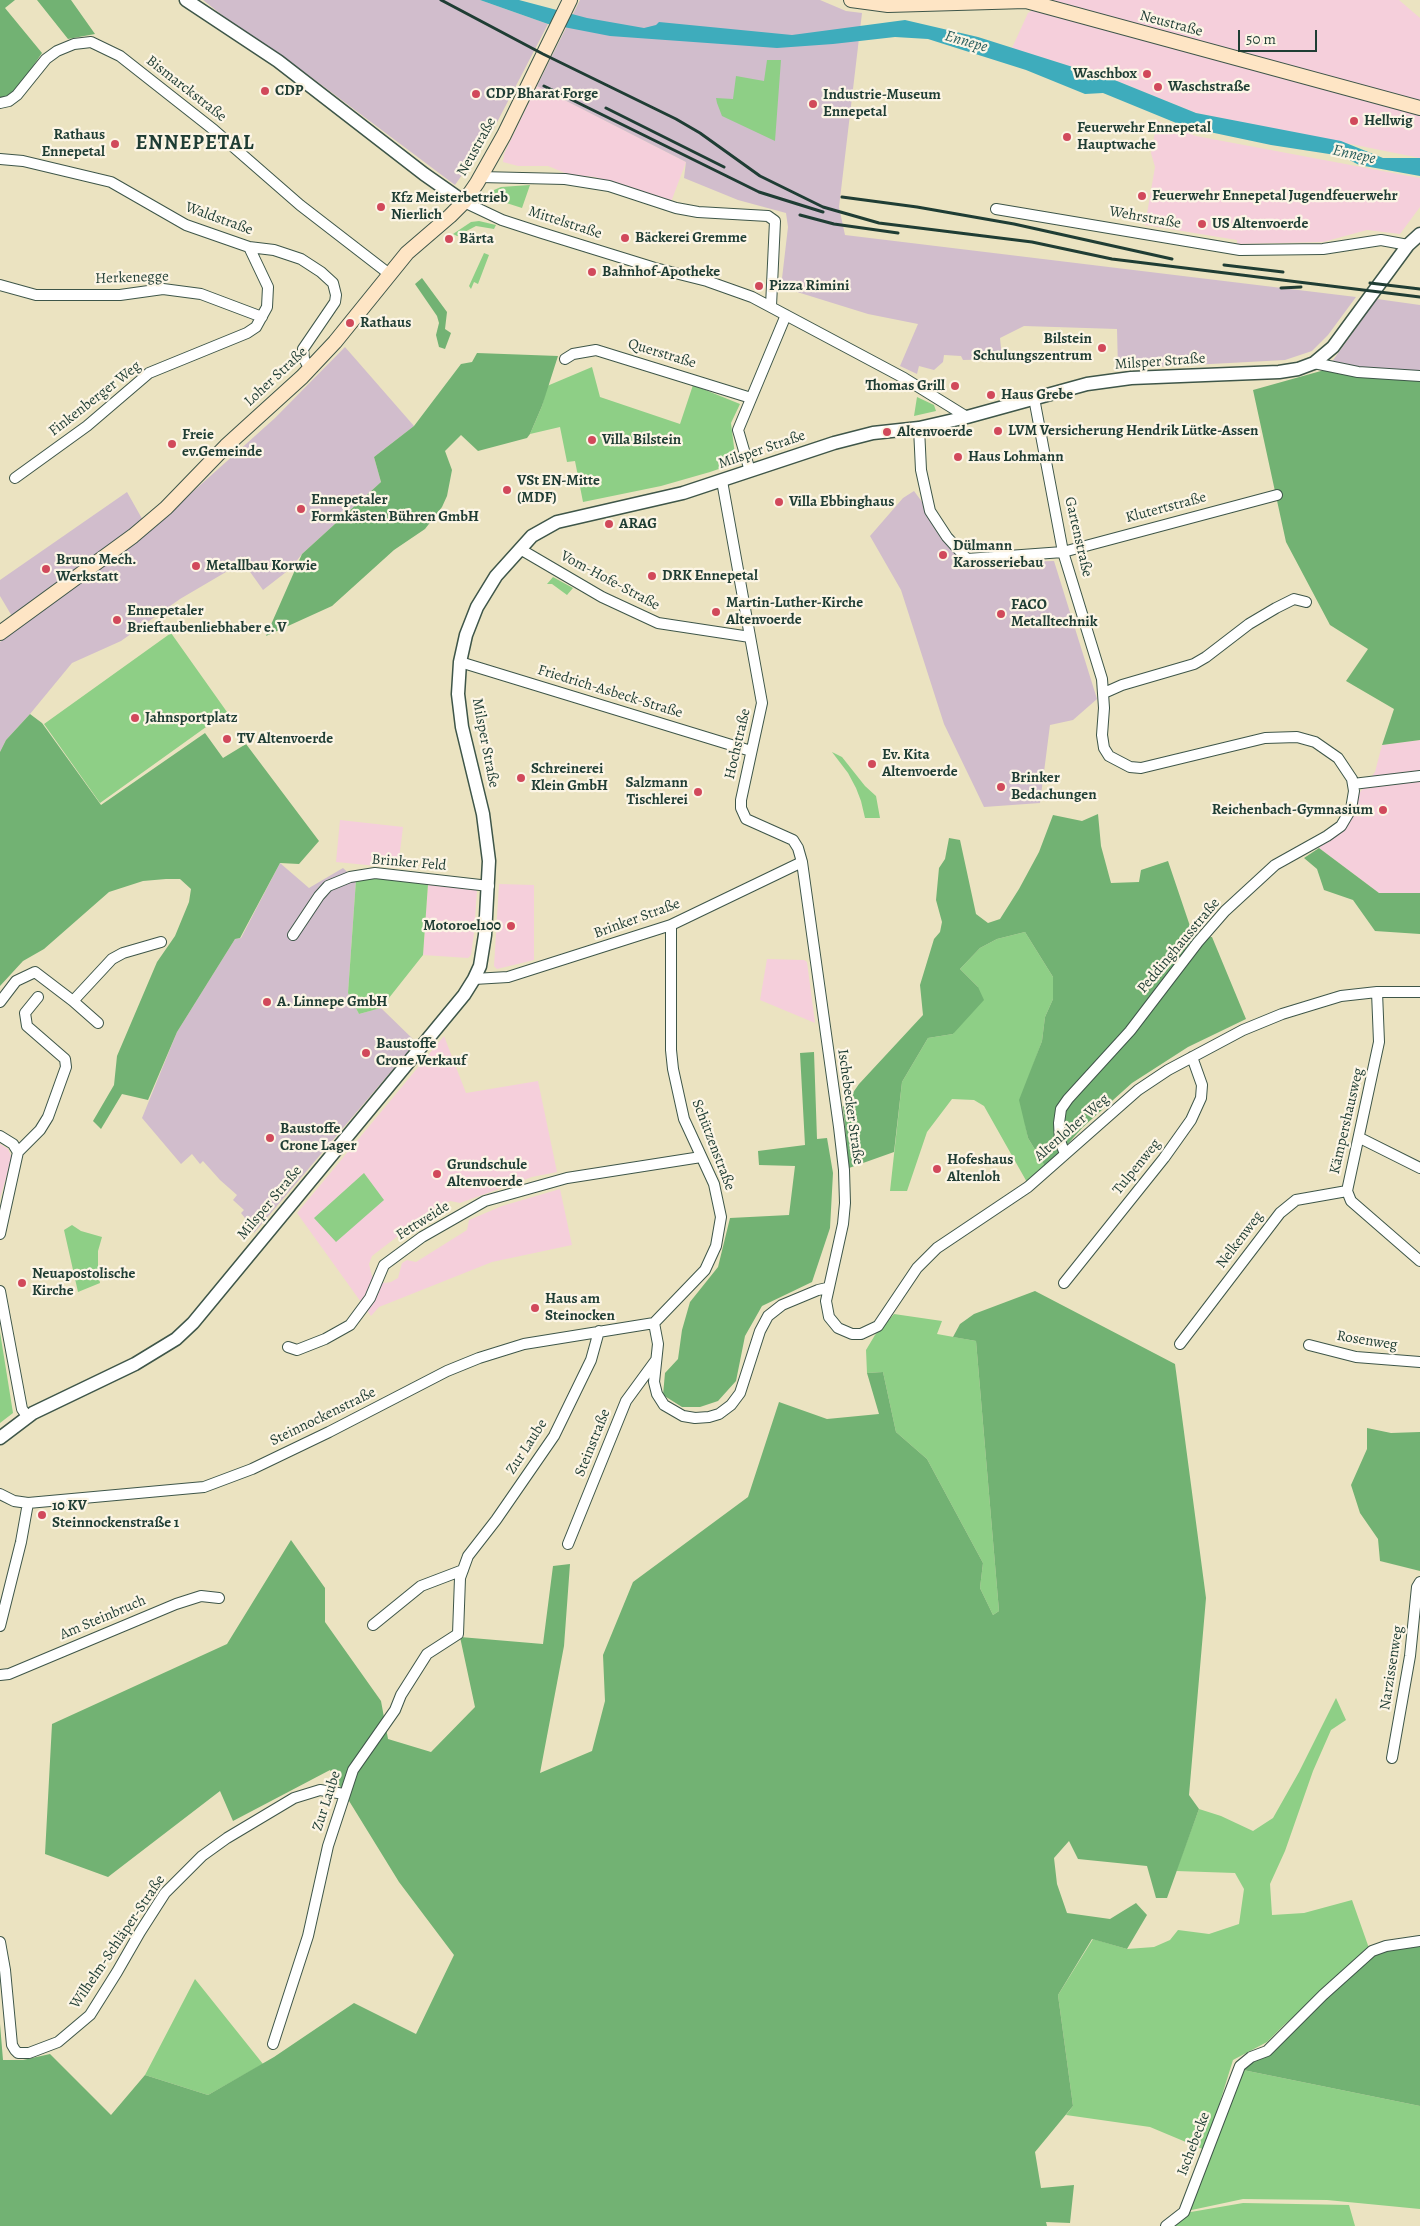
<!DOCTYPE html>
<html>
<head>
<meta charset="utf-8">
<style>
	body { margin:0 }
	#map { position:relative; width:1420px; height:2226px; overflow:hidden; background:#ebe3c1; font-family:Alegreya,serif }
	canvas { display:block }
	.scale { position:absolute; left:1238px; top:30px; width:79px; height:22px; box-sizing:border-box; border:2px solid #1f3d34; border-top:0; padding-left:6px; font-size:15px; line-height:18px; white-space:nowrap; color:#1f3d34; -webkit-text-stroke:4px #fcf5e5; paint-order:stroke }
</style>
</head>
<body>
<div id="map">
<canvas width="1420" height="2226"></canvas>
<div class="scale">50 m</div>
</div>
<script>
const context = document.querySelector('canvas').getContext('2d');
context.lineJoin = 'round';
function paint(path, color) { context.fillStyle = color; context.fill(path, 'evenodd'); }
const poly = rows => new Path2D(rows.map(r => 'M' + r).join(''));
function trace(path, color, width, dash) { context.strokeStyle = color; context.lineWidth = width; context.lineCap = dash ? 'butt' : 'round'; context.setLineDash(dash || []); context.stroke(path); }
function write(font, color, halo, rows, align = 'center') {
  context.font = font + ' Alegreya,serif'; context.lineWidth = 4.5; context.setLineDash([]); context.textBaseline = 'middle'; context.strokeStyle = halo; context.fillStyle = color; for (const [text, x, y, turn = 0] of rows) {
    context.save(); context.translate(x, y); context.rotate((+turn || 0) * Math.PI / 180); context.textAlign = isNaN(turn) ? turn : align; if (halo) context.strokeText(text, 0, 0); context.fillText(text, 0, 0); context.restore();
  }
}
paint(poly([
	[1050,0,1399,0,1420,18,1420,158,1196,113,1117,81,1012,48,1028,13],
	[537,86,686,162,671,202,595,177,570,175,548,166,518,166,503,162,504,154],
	[1157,121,1196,136,1420,178,1420,207,1400,234,1367,230,1323,242,1237,244,1237,240,1145,225,1155,167,1151,153],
	[1420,740,1420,893,1379,893,1319,848,1375,772,1382,745],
	[340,820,403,827,398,868,336,862],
	[428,884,474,889,477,891,474,933,471,955,468,958,423,955],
	[499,884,534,885,534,960,497,969,494,966],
	[767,959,804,960,807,962,815,1023,760,1000],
	[444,1036,466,1093,538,1081,557,1172,532,1177,460,1203,450,1201,411,1226,372,1256,369,1264,372,1276,378,1281,385,1283,391,1282,398,1278,402,1263,407,1260,416,1262,467,1230,469,1220,502,1206,560,1189,572,1245,492,1262,379,1307,371,1316,297,1213],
	[0,1144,8,1149,12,1158,0,1198]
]), '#f5cfdb');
paint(poly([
	[203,0,480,0,548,24,492,132,455,185,311,77,232,23],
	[580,0,820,0,846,11,862,13,839,207,845,235,1356,297,1328,335,1312,351,1285,360,1118,369,1117,329,1024,326,1000,338,1002,359,963,360,961,356,944,355,943,362,934,370,919,366,917,374,900,366,918,324,868,314,781,287,788,227,786,213,738,200,684,178,686,162,537,86],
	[1377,299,1420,305,1420,380,1331,363],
	[345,347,414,426,374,457,381,482,302,554,290,569,263,590,243,562,180,599,121,641,72,663,30,714,6,740,0,752,0,642,19,628,0,596,0,580,127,492,149,531,275,418],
	[914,491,967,563,1054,561,1097,699,1073,720,1050,725,1040,803,984,807,944,724,901,590,870,536,903,498],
	[280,863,309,888,343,868,356,880,348,993,359,1014,381,1008,416,1042,254,1233,252,1227,241,1213,244,1210,233,1200,237,1195,220,1180,203,1161,200,1164,192,1154,181,1164,142,1118,177,1032,235,939,241,938]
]), '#d1bdcc');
paint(poly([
	[767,60,781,60,775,141,722,116,717,103,716,98,733,99,736,76,764,81],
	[530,185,522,208,494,199,492,196,494,190,501,187],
	[479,221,496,225,494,229,476,226,457,236,453,234,471,222],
	[484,253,489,255,478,284,474,282,471,289,469,286],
	[592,367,600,397,680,424,693,385,740,404,731,423,736,463,710,472,661,486,583,502,575,461,567,462,560,427,530,434,542,406,547,386],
	[917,397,934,405,936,411,914,416],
	[553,577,573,588,567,595,552,584,547,584],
	[171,633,227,712,100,803,44,724],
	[832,752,842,757,865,786,876,796,880,818,865,818,861,801,856,788,848,773],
	[380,876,428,884,423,955,381,1008,359,1014,348,993,356,880],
	[1025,932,1053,977,1053,999,1045,1017,1042,1041,1028,1079,1025,1123,1028,1138,1046,1168,1028,1184,984,1106,974,1100,952,1099,927,1132,907,1191,890,1191,902,1082,928,1038,953,1034,978,987,960,969,980,948,997,939],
	[364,1173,384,1200,336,1242,314,1218],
	[72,1225,81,1231,102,1237,98,1251,98,1272,100,1283,78,1292,64,1230],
	[894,1314,942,1321,937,1334,976,1341,999,1611,993,1615,980,1588,983,1563,927,1459,896,1432,883,1372,867,1373,866,1350,875,1335],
	[0,1332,13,1413,0,1423],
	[1336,1698,1346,1720,1331,1730,1313,1771,1285,1851,1270,1884,1272,1915,1304,1913,1352,1900,1370,1951,1284,2025,1267,2042,1233,2060,1205,2150,1150,2127,1066,2115,1073,2106,1058,1995,1093,1939,1127,1949,1154,1947,1170,1940,1178,1930,1209,1934,1239,1924,1244,1889,1235,1873,1176,1871,1199,1809,1221,1816,1253,1831,1273,1818,1299,1772],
	[195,1979,263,2064,208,2095,145,2075],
	[1243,2070,1420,2106,1420,2209,1327,2200,1243,2199,1187,2211],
	[1243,2203,1349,2205,1355,2226,1168,2226,1185,2213]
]), '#8ecf86');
paint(poly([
	[0,0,15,0,5,8,42,53,18,88,6,98,0,98],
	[37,0,71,0,95,34,68,39],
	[422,278,447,312,445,329,451,333,445,349,439,347,436,335,439,323,437,316,415,284],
	[477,353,558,356,542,406,530,434,527,438,478,451,461,435,445,451,452,470,447,496,442,507,425,529,394,550,332,606,266,636,302,554,381,482,374,457,414,426,461,364,472,362],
	[1328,369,1420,380,1420,740,1382,745,1394,709,1346,681,1368,649,1330,625,1286,542,1253,390],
	[30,714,42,723,101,805,205,733,223,758,246,744,319,841,299,864,280,863,240,938,235,939,177,1032,148,1100,122,1094,101,1129,93,1121,114,1085,117,1056,157,962,175,936,189,902,191,889,180,879,166,879,143,881,109,892,44,949,23,961,0,986,0,752,6,740],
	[1098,814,1101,846,1111,883,1139,882,1141,870,1168,861,1193,935,1212,937,1246,1019,1188,1047,1132,1083,1083,1127,1046,1168,1028,1138,1019,1100,1042,1041,1045,1017,1053,999,1053,977,1025,932,997,939,980,948,960,969,978,987,984,1000,953,1034,928,1038,902,1082,894,1152,849,1168,843,1107,859,1084,923,1015,920,985,934,939,940,932,942,922,936,900,939,868,945,859,949,838,960,840,976,914,988,923,1000,919,1019,889,1039,852,1053,815,1082,821],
	[1319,848,1379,893,1420,893,1420,934,1375,931,1353,900,1324,890,1317,869,1304,858],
	[814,1052,817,1139,827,1138,833,1173,830,1228,812,1282,762,1306,745,1336,736,1381,718,1401,700,1407,682,1407,663,1395,665,1373,678,1359,682,1330,690,1302,718,1267,730,1218,789,1215,795,1166,759,1165,758,1151,805,1145,800,1053],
	[1035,1291,1175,1364,1206,1598,1189,1795,1199,1809,1167,1898,1156,1898,1147,1866,1078,1859,1069,1841,1054,1858,1057,1884,1067,1913,1110,1919,1136,1903,1147,1915,1127,1949,1092,1939,1058,1995,1073,2106,1035,2152,1041,2188,1074,2185,1070,2223,1046,2222,1047,2226,0,2226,0,2024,3,2060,23,2060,50,2054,111,2115,145,2075,208,2095,274,2057,354,2003,416,2034,454,1955,399,1882,330,1770,233,1821,220,1791,108,1877,45,1854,52,1724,227,1644,291,1540,325,1588,325,1622,381,1701,388,1739,431,1752,475,1707,460,1637,543,1644,553,1566,570,1564,564,1646,540,1773,592,1751,605,1701,603,1655,633,1582,748,1497,779,1402,827,1419,879,1414,867,1373,883,1372,896,1432,927,1459,983,1563,980,1588,993,1615,999,1611,976,1341,953,1337,960,1324,974,1314],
	[1367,1428,1391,1433,1420,1432,1420,1571,1380,1561,1378,1539,1360,1513,1351,1485,1367,1449],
	[1420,1944,1420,2106,1243,2070,1279,2043,1373,1954,1388,1948]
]), '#72b273');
paint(poly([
	[480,0,519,0,587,18,644,28,656,25,659,22,792,35,905,20,978,37,1117,81,1196,113,1341,141,1383,158,1420,158,1420,176,1359,165,1342,156,1271,145,1186,127,1103,93,1085,94,1026,70,928,39,895,37,833,44,777,48,610,36,548,24]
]), '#3eacbc');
const minor = poly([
	[0,103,9,101,17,95,46,59,57,51,74,44,91,42,120,56,214,130,300,205,388,273],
	[0,159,23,161,111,182,186,225,249,247,274,250,301,259,321,272,333,283,336,295,335,302,303,349,304,359,310,369],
	[480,177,565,179,609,186,676,208,698,212,768,216,775,221,771,306],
	[464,202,502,220,542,233,655,268,707,281,752,297,904,378,967,417],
	[996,209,1240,250,1323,249,1381,240,1408,245],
	[0,285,36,295,120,295,163,289,201,294,262,317],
	[565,359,573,354,596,350,751,398],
	[1314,363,1358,372,1420,376],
	[1034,398,1063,552,1102,679,1104,708,1102,735,1104,748,1109,756,1130,767,1141,768,1265,738,1297,737,1315,742,1338,758,1352,779,1354,791,1351,809,1341,826,1327,836,1275,865,1225,911,1198,942,1130,1031,1068,1099,1061,1109,1059,1123,1060,1141,1065,1154],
	[919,428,921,470,930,511,947,537,967,559,1063,552,1277,495],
	[750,471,738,430,786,315],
	[15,478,87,426,149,373,247,333,256,327,267,307,268,287,249,247],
	[722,481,762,703,741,800,741,808,746,819,793,840,798,848,802,862,839,1127,844,1170,845,1203,843,1224,826,1301,829,1317,838,1328,852,1334,861,1334,878,1326,917,1268,937,1248,1028,1187,1138,1090,1168,1070,1243,1030,1282,1014,1341,996,1377,992,1420,992],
	[520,549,602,597,658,623,750,637],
	[460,662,751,751],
	[1104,693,1122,685,1194,664,1206,657,1249,624,1276,608,1294,599,1306,602],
	[1353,784,1420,776],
	[293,935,319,896,328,886,350,877,375,873,489,886],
	[474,979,508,977,671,925,802,862],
	[1377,992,1379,1042,1347,1191,1351,1201,1420,1261],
	[73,1001,98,1023],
	[0,1002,16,981,35,972,73,1001,112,959,123,953,161,942],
	[0,1136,13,1144,18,1152,0,1234],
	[1360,1138,1420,1168],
	[18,1152,40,1130,48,1117,66,1067,65,1059,27,1026,25,1013,38,997],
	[1064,1283,1164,1158,1191,1120,1201,1098,1202,1085,1192,1057],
	[0,1291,22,1409,27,1416],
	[654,1323,705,1270,716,1246,721,1217,714,1184,684,1119,673,1069,671,1050,671,925],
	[654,1323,658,1344,654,1382,657,1394,664,1405,683,1416,695,1418,709,1417,719,1414,731,1405,740,1393,760,1331,768,1316,782,1305,818,1290,827,1288],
	[1180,1344,1280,1213,1296,1200,1347,1191],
	[1309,1345,1356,1357,1420,1362],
	[288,1347,297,1350,325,1339,350,1325,370,1298,384,1265,422,1237,485,1201,567,1178,701,1157],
	[0,1494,14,1501,28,1503,204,1487,252,1469,329,1432,447,1371,479,1358,524,1344,654,1323],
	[568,1544,626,1401,656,1360],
	[373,1625,421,1586,463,1570],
	[0,1626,21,1542,28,1503],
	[0,1675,9,1674,176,1604,201,1596,219,1598],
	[1392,1758,1410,1656,1417,1587,1420,1582],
	[0,1942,5,1970,12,2045,15,2050,18,2053,29,2053,58,2042,90,2015,117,1972,140,1932,165,1893,202,1856,227,1838,294,1798,320,1790,344,1794],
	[273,2044,308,1936,328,1846,353,1770,395,1710,401,1695,427,1654,458,1634,460,1578,468,1556,496,1520,554,1436,591,1360,599,1331],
	[1166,2226,1184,2212,1240,2066,1251,2057,1267,2051,1323,1995,1372,1951,1386,1946,1420,1941]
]);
const tertiary = poly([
	[186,0,278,61,424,174,464,202],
	[0,1438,33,1413,135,1364,176,1339,193,1323,445,1018,464,995,474,979,480,966,485,935,489,861,483,814,462,727,458,694,460,662,466,635,477,607,496,576,532,536,557,522,683,493,834,443,873,433,919,428,967,417,1087,384,1131,378,1279,372,1298,369,1314,363,1333,347,1408,245,1420,234]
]);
const secondary = poly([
	[851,0,888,5,1026,1,1420,108],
	[0,633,133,536,166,508,226,446,302,377,335,342,407,253,450,216,464,202,477,183,504,135,570,0]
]);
trace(minor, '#3e5649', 12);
trace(tertiary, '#3e5649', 15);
trace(secondary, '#3e5649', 16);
trace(minor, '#fff', 10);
trace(tertiary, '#fff', 12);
trace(secondary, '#fee5c5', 14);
trace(poly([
	[441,0,543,54,676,119,700,133,760,176,823,207,879,223,1032,242,1112,259,1420,297],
	[544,86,759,192,823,212],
	[606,108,724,167],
	[842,197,917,207,1014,224,1172,259],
	[800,215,834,224,898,233],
	[1224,265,1283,272],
	[1370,283,1420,289],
	[1281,288,1301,287]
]), '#1f3d34', 3);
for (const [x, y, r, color] of [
	[1147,74,5,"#d1495b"],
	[1158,87,5,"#d1495b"],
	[265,91,5,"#d1495b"],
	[476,94,5,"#d1495b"],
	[813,104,5,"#d1495b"],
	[1354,121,5,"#d1495b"],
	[1067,137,5,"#d1495b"],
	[115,144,5,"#d1495b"],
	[1142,196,5,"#d1495b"],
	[381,207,5,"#d1495b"],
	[1202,224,5,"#d1495b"],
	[625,238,5,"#d1495b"],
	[449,239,5,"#d1495b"],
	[592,272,5,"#d1495b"],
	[759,286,5,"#d1495b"],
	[350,323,5,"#d1495b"],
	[1102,348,5,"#d1495b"],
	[955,386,5,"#d1495b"],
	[991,395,5,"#d1495b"],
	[998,431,5,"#d1495b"],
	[887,432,5,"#d1495b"],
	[592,440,5,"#d1495b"],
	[172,444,5,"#d1495b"],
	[958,457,5,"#d1495b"],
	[507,490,5,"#d1495b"],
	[779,502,5,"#d1495b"],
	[301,509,5,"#d1495b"],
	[609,524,5,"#d1495b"],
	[943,555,5,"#d1495b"],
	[196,566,5,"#d1495b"],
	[46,569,5,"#d1495b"],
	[652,576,5,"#d1495b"],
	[716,612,5,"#d1495b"],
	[1001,614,5,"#d1495b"],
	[117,620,5,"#d1495b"],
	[135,718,5,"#d1495b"],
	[227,739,5,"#d1495b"],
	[872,764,5,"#d1495b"],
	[521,778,5,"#d1495b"],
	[1001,787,5,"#d1495b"],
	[698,792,5,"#d1495b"],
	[1383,810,5,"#d1495b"],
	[511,926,5,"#d1495b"],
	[267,1002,5,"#d1495b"],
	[366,1053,5,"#d1495b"],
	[270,1138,5,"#d1495b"],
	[937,1169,5,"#d1495b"],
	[437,1174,5,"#d1495b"],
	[22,1283,5,"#d1495b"],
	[535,1308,5,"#d1495b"],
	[42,1515,5,"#d1495b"]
]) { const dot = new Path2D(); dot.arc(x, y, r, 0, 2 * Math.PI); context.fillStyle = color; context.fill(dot); trace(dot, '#fcf5e5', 2); }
write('15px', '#1f3d34', '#fcf5e5', [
	["Neustraße",1171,24,15],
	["Bismarckstraße",186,89,38],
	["Neustraße",477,147,-61],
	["Wehrstraße",1145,218,10],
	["Waldstraße",219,219,20],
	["Mittelstraße",565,223,18],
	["Herkenegge",132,278,-2],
	["Querstraße",662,354,17],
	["Milsper Straße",1160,362,-4],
	["Loher Straße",276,377,-43],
	["Finkenberger Weg",95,399,-38],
	["Milsper Straße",762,450,-19],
	["Klutertstraße",1166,508,-15],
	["Gartenstraße",1078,537,77],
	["Vom-Hofe-Straße",610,581,28],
	["Friedrich-Asbeck-Straße",610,692,17],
	["Milsper Straße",485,743,79],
	["Hochstraße",738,744,-77],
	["Brinker Feld",409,863,5],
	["Brinker Straße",637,919,-20],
	["Peddinghausstraße",1179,946,-50],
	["Ischebecker Straße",850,1107,82],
	["Kämpershausweg",1347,1121,-77],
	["Altenloher Weg",1072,1128,-41],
	["Schützenstraße",713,1145,69],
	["Tulpenweg",1137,1167,-51],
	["Milsper Straße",270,1203,-50],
	["Fettweide",423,1221,-32],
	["Nelkenweg",1240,1240,-53],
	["Rosenweg",1367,1341,9],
	["Steinnockenstraße",323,1417,-26],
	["Steinstraße",593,1443,-68],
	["Zur Laube",527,1447,-57],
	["Am Steinbruch",103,1618,-23],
	["Narzissenweg",1392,1668,-81],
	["Zur Laube",327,1801,-72],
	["Wilhelm-Schläper-Straße",118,1942,-56],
	["Ischebecke",1194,2144,-69]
]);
write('bold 15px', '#1f3d34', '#fcf5e5', [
	["Waschbox",1137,74,"right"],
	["Waschstraße",1168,87],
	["CDP",275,91],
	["CDP Bharat Forge",486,94],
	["Industrie-Museum",823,95],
	["Ennepetal",823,112],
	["Hellwig",1364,121],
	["Feuerwehr Ennepetal",1077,128],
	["Hauptwache",1077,145],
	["Rathaus",105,135,"right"],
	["Ennepetal",105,152,"right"],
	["Feuerwehr Ennepetal Jugendfeuerwehr",1152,196],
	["Kfz Meisterbetrieb",391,198],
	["Nierlich",391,215],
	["US Altenvoerde",1212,224],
	["Bäckerei Gremme",635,238],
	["Bärta",459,239],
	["Bahnhof-Apotheke",602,272],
	["Pizza Rimini",769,286],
	["Rathaus",360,323],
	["Bilstein",1092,339,"right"],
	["Schulungszentrum",1092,356,"right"],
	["Thomas Grill",945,386,"right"],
	["Haus Grebe",1001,395],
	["LVM Versicherung Hendrik Lütke-Assen",1008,431],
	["Altenvoerde",897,432],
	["Freie",182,435],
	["ev.Gemeinde",182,452],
	["Villa Bilstein",602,440],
	["Haus Lohmann",968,457],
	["VSt EN-Mitte",517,481],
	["(MDF)",517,498],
	["Ennepetaler",311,500],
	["Formkästen Bühren GmbH",311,517],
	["Villa Ebbinghaus",789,502],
	["ARAG",619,524],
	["Dülmann",953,546],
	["Karosseriebau",953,563],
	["Bruno Mech.",56,560],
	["Werkstatt",56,577],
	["Metallbau Korwie",206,566],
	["DRK Ennepetal",662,576],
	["Martin-Luther-Kirche",726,603],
	["Altenvoerde",726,620],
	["FACO",1011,605],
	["Metalltechnik",1011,622],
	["Ennepetaler",127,611],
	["Brieftaubenliebhaber e. V",127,628],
	["Jahnsportplatz",145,718],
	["TV Altenvoerde",237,739],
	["Ev. Kita",882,755],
	["Altenvoerde",882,772],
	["Schreinerei",531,769],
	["Klein GmbH",531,786],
	["Brinker",1011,778],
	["Bedachungen",1011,795],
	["Salzmann",688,783,"right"],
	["Tischlerei",688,800,"right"],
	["Reichenbach-Gymnasium",1373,810,"right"],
	["Motoroel100",501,926,"right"],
	["A. Linnepe GmbH",277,1002],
	["Baustoffe",376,1044],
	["Crone Verkauf",376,1061],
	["Baustoffe",280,1129],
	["Crone Lager",280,1146],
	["Hofeshaus",947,1160],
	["Altenloh",947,1177],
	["Grundschule",447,1165],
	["Altenvoerde",447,1182],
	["Neuapostolische",32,1274],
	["Kirche",32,1291],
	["Haus am",545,1299],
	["Steinocken",545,1316],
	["10 KV",52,1506],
	["Steinnockenstraße 1",52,1523]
], 'left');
write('italic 16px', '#285e5d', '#fcf5e5', [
	["Ennepe",966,42,16],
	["Ennepe",1354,155,12]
]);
context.letterSpacing = '1px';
write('bold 20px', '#1f3d34', '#fcf5e5', [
	["ENNEPETAL",195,144]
]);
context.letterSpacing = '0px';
</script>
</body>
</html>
